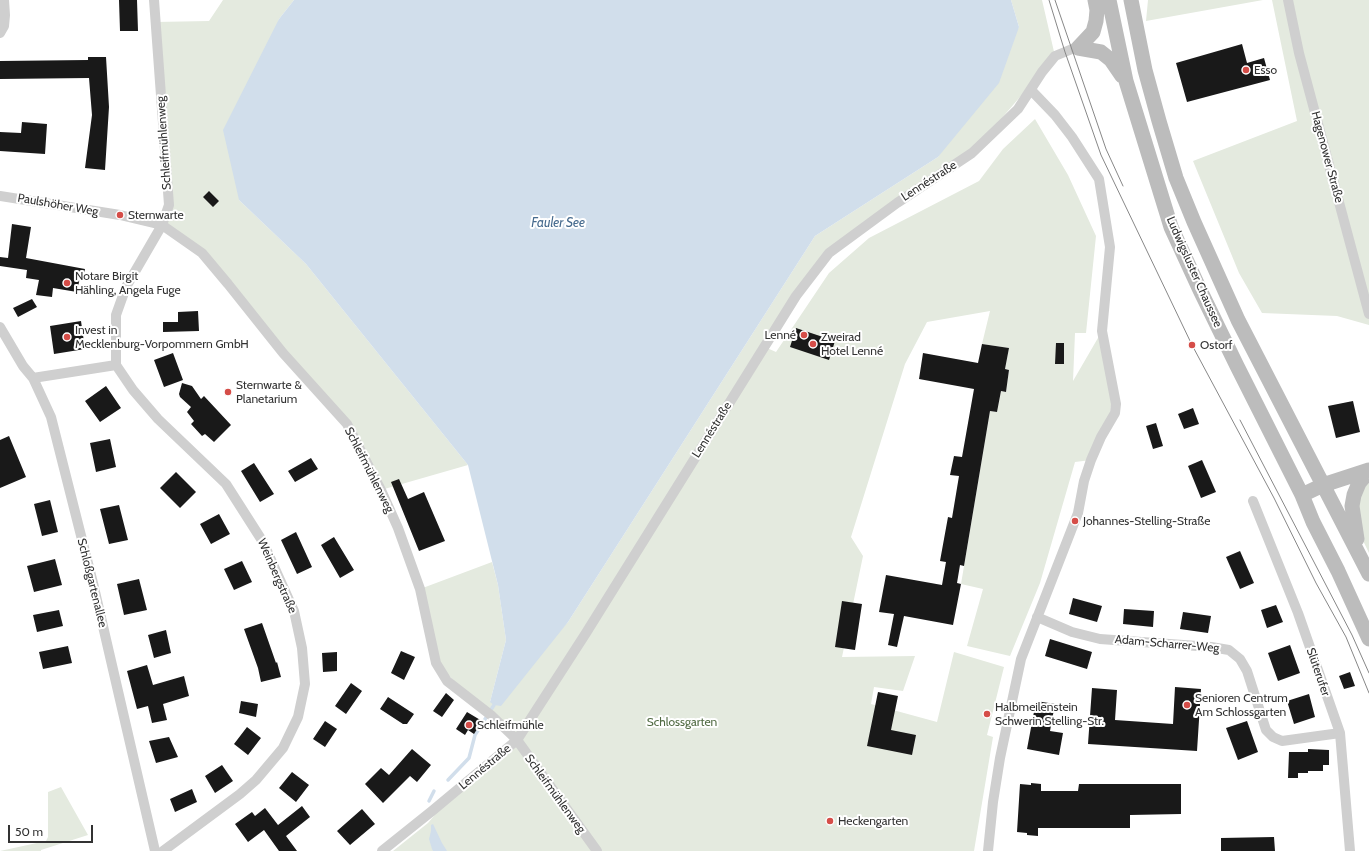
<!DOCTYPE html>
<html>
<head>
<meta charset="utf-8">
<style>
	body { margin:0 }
	#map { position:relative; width:1369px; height:851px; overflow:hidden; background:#fff; font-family:Cabin,sans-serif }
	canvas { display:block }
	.scale { position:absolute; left:8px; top:825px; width:85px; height:18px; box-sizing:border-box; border:2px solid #323232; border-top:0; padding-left:5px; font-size:12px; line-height:14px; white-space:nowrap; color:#323232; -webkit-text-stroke:3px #fff; paint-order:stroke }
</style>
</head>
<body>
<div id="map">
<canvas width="1369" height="851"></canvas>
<div class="scale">50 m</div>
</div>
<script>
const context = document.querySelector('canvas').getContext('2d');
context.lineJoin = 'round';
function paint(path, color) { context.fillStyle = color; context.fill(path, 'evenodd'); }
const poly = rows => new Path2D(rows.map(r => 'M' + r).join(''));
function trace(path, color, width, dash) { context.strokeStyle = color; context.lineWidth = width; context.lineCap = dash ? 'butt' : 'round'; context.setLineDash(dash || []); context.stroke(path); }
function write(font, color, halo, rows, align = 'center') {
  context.font = font + ' Cabin,sans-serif'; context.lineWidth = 4; context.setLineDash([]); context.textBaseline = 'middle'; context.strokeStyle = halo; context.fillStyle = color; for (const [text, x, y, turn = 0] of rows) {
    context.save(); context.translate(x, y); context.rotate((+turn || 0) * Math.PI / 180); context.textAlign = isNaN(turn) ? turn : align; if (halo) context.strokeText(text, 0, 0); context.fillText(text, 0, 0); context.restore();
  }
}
paint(poly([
	[223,0,294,0,279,19,239,200,306,264,468,465,381,490,347,424,202,253,162,225,169,205,155,22,209,21],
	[1011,0,1042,0,1055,56,972,153,829,253,767,348,776,352,829,273,869,238,979,181,1003,149,1035,119,1068,175,1096,236,1086,333,1075,333,1073,381,1102,331,1113,387,1109,423,1091,460,1075,462,1040,583,1010,656,967,646,983,589,961,584,990,411,997,412,1001,391,1006,392,1009,370,1005,369,1009,348,982,344,990,311,927,322,905,364,851,537,863,556,842,657,915,656,903,691,874,687,871,704,937,722,954,652,1004,667,987,735,993,737,974,851,393,851,428,823,453,793,516,741,436,663,420,589,492,562,498,585,506,640,490,702,568,622,815,236,938,157,1019,27],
	[1148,0,1263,0,1146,21],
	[1272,0,1369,0,1369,325,1337,316,1262,313,1239,273,1193,161,1297,121],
	[1369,471,1369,553,1353,520],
	[61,787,88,835,41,850,41,851,0,851,46,841,48,837,48,792]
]), '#e4eadf');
paint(poly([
	[294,0,1011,0,1019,27,999,83,938,157,815,236,568,622,501,706,494,705,490,702,506,640,498,585,468,465,306,264,239,200,223,130,279,19],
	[433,824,442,843,447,851,433,851,432,849,429,839,431,831,431,825]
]), '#d1deeb');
trace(poly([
	[448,780,469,758,475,735,494,705],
	[429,801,434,791]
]), '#d1deeb', 3.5);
paint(poly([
	[119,0,137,0,138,31,120,31],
	[1242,44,1247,63,1264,58,1270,80,1187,102,1176,63],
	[88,57,106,57,109,107,105,170,85,168,92,115,89,78,0,79,0,61,88,60],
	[22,122,47,124,45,154,0,151,0,132,21,133],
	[209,191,219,201,213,207,203,197],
	[12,224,31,227,26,258,85,269,83,278,80,277,77,292,53,288,52,297,36,295,39,280,26,278,27,270,0,266,0,257,8,258],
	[32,299,37,307,18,317,13,308],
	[198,311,199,331,163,332,163,322,178,322,178,312],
	[81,321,85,349,54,354,50,326],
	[796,328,835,341,829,360,790,347],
	[1056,343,1064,343,1064,364,1055,364],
	[982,344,1009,348,1005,369,1009,370,1006,392,1001,391,997,412,990,411,964,566,960,565,957,583,961,584,953,625,904,616,897,647,888,645,894,614,879,612,886,575,942,585,946,562,940,561,948,517,952,518,959,476,950,475,954,456,962,457,974,389,919,379,923,353,978,363],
	[173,353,183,380,164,387,154,360],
	[182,383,192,386,201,399,204,396,231,425,214,442,205,434,202,436,191,424,194,421,187,412,191,407,180,397,179,394],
	[106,386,121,408,100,422,85,401],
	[1353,401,1360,432,1336,438,1328,406],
	[1193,408,1199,424,1184,429,1178,414],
	[1156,423,1163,446,1153,449,1146,426],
	[9,436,26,477,0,488,0,440],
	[110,439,116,467,96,472,90,443],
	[311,458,318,469,295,482,288,471],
	[1202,460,1216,492,1201,498,1188,466],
	[254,463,274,494,260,502,241,471],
	[176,472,196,492,180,508,160,488],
	[399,479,408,499,424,492,445,541,419,551,391,482],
	[50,500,58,532,42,536,34,504],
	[119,505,128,540,109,544,100,509],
	[219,514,230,534,211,544,200,524],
	[296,532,312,567,297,574,281,540],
	[334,537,354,570,340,578,321,545],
	[1240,551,1254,583,1240,589,1226,557],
	[55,559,62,585,34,592,27,566],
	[242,561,252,582,234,590,224,569],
	[139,579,147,610,124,615,117,584],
	[1073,598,1102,606,1097,622,1069,614],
	[842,601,862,604,855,650,835,647],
	[1276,605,1283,622,1267,628,1261,610],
	[1124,609,1154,611,1153,627,1123,624],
	[59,610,63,626,37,632,33,615],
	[1183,612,1211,616,1208,633,1180,629],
	[262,623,276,663,277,662,281,677,261,682,258,668,244,629],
	[166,630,171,653,154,658,148,635],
	[1050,639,1092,652,1087,669,1045,656],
	[1290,645,1300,673,1278,681,1268,653],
	[68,646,72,663,43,669,39,652],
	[401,651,415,657,404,680,391,673],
	[337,652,337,671,323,672,322,653],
	[147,665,153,685,184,676,189,696,163,704,167,720,152,723,148,706,137,709,127,671],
	[1350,672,1355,686,1344,689,1339,676],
	[351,683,362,691,346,714,335,706],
	[1175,687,1201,689,1197,751,1088,744,1092,688,1117,690,1115,720,1173,724],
	[878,692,898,696,891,730,916,735,912,755,867,746],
	[446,693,454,700,442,717,433,711],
	[1309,694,1315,717,1294,724,1287,701],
	[388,697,414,714,407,724,403,724,380,709],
	[241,701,258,704,256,717,239,713],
	[1036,701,1055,704,1050,731,1063,733,1059,755,1027,749],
	[467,712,482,721,474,734,468,730,465,735,456,729],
	[325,721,337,729,325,747,313,739],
	[1247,721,1258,752,1238,760,1226,728],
	[247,727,261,738,248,755,234,744],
	[169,737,178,757,156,763,149,741],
	[412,749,431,765,417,782,410,776,383,803,365,784,381,768,389,775],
	[1308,749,1329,750,1329,765,1323,765,1323,771,1308,771,1308,773,1298,773,1298,778,1288,778,1289,752,1308,752],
	[222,765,233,781,215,793,205,776],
	[292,772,309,785,296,802,279,788],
	[1031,783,1041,784,1041,791,1078,791,1079,784,1181,784,1181,814,1130,815,1130,828,1038,828,1038,836,1027,835,1027,833,1017,832,1020,784,1031,785],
	[192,789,197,802,175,812,170,799],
	[302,806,310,817,286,836,297,851,279,851,264,830,248,842,235,824,252,812,255,816,265,808,278,825],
	[362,809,375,824,350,845,337,831],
	[1274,837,1275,851,1221,851,1221,838]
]), '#191919');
trace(poly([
	[1288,0,1299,53,1369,314],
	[0,33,4,26,5,15,4,0],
	[0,196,120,215,162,225,202,253,228,284,283,353,347,424,381,490,398,528,420,589,436,663,447,681,492,716,517,740,597,851],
	[0,327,23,366,33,378,51,417,93,583,155,851],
	[116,365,116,315,126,287,162,225,169,205,154,0],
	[33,378,116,365,133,390,158,419,226,484,263,542,294,611,302,648,305,684,298,717,283,748,256,780,240,794,163,851],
	[1253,501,1298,613,1340,733,1350,851],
	[1037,617,1072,632,1100,639,1211,647,1229,650,1240,659,1247,671,1266,730,1273,737,1282,741,1340,733],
	[382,851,432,811,517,740,586,633,796,296,829,253,897,203,972,153,1018,109,1042,72,1055,56,1072,49,1078,48],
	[988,851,993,802,1000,758,1021,659,1078,513,1084,481,1091,460,1101,437,1115,413,1116,404,1102,331,1110,247,1099,179,1072,137,1055,115,1031,90]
]), '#cfcfcf', 10);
trace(poly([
	[1109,0,1126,81,1171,227,1200,290,1237,366,1302,495,1313,522,1338,571,1369,639],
	[1131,0,1145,70,1159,121,1176,178,1194,222,1238,320,1369,574],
	[1078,48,1101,52,1111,60,1122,76],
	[1078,48,1093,32,1096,21,1097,10,1095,0],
	[1302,495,1323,485,1369,470],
	[1357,539,1352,506,1354,495,1359,483,1369,471]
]), '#bcbcbc', 15);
trace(poly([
	[1049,0,1065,52,1101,155,1192,345,1274,498,1316,583,1346,637,1369,693],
	[1055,0,1106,149,1123,186],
	[1240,420,1352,635,1369,673]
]), '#878787', 1);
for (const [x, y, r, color] of [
	[1246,70,4,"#d54d48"],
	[120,215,4,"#d54d48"],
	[67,283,4,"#d54d48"],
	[804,335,4,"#d54d48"],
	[67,337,4,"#d54d48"],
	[813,344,4,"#d54d48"],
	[1192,345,4,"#d54d48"],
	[228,392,4,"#d54d48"],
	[1075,521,4,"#d54d48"],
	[1187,705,4,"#d54d48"],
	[987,714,4,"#d54d48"],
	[469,725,4,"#d54d48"],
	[830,821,4,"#d54d48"]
]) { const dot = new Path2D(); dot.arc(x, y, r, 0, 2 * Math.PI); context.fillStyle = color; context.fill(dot); trace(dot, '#fff', 1.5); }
write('12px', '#323232', '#fff', [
	["Esso",1254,70],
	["Sternwarte",128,215],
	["Notare Birgit",75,276],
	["Hähling, Angela Fuge",75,290],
	["Invest in",75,330],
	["Mecklenburg-Vorpommern GmbH",75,344],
	["Lenné",796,335,"right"],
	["Zweirad",821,337],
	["Hotel Lenné",821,351],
	["Ostorf",1200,345],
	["Sternwarte &",236,385],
	["Planetarium",236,399],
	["Johannes-Stelling-Straße",1083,521],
	["Senioren Centrum",1195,698],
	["Am Schlossgarten",1195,712],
	["Halbmeilenstein",995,707],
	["Schwerin Stelling-Str.",995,721],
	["Schleifmühle",477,725],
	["Heckengarten",838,821]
], 'left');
write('12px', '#323232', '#fff', [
	["Schleifmühlenweg",164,143,-94],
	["Hagenower Straße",1327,157,75],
	["Lennéstraße",929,181,-33],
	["Paulshöher Weg",58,205,10],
	["Ludwigsluster Chaussee",1194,272,66],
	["Lennéstraße",712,430,-58],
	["Schleifmühlenweg",369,470,63],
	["Weinbergstraße",277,576,66],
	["Schloßgartenallee",92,583,76],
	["Adam-Scharrer-Weg",1167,644,5],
	["Slüterufer",1318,672,71],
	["Lennéstraße",485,767,-40],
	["Schleifmühlenweg",555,794,54]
]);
write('12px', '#516b43', '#fff', [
	["Schlossgarten",682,722]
]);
write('italic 13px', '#476b8e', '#fff', [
	["Fauler See",558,223]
]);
</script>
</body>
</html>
